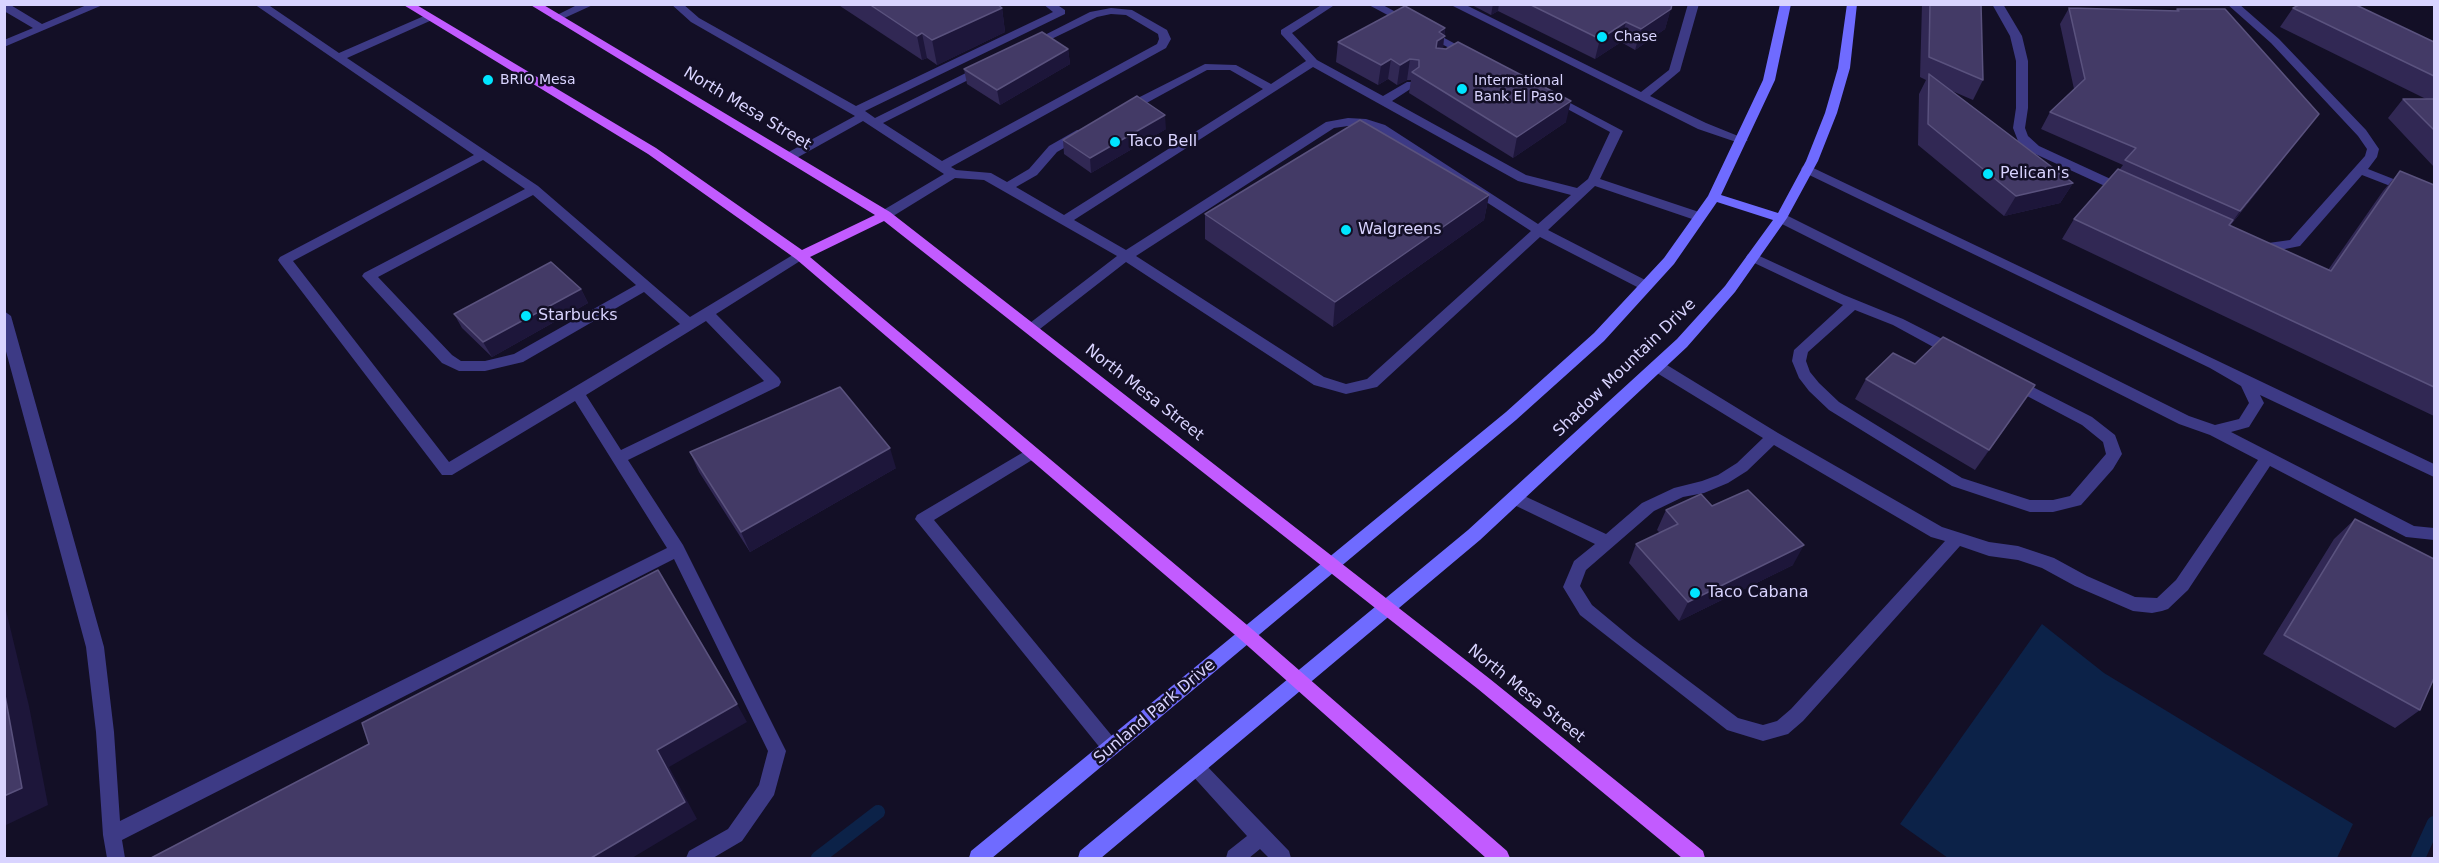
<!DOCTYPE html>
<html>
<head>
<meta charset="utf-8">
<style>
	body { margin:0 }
	#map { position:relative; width:2439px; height:863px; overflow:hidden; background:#130f26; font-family:"DejaVu Sans",sans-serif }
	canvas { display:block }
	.frame { position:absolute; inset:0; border:6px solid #d9d4ff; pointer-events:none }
</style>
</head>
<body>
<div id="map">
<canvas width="2439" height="863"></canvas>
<div class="frame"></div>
</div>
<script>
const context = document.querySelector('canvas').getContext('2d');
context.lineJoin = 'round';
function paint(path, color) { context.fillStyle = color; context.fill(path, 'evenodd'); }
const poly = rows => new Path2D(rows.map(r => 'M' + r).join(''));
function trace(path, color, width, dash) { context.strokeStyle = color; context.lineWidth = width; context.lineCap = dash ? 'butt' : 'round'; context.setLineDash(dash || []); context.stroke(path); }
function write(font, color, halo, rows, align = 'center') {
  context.font = font + ' "DejaVu Sans",sans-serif'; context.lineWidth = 5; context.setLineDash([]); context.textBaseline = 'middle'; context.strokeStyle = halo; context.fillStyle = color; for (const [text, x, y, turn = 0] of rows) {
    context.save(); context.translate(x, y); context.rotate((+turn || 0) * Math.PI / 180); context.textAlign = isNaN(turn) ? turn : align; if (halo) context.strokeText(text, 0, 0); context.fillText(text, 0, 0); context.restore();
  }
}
paint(poly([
	[2042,624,2104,673,2353,824,2337,858,1948,858,1900,824]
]), '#0c2248');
trace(poly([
	[818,858,878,812],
	[2418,858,2434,823]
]), '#0c2248', 14);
paint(poly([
	[4,4,9,4,42,24,89,4,105,4,4,47,4,40,33,28,4,11,4,4],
	[254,4,267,4,339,53,424,16,432,16,432,20,347,58,538,186,690,317,796,253,801,252,808,256,716,314,779,378,781,382,779,386,628,460,683,545,786,751,774,795,742,841,713,858,686,858,689,851,728,829,759,785,768,751,674,559,122,840,125,858,107,858,103,835,96,732,86,647,4,344,4,311,11,316,104,647,114,732,120,821,667,548,575,401,452,475,442,475,280,263,278,260,280,257,474,155,254,4],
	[483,160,525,189,364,273,362,276,442,363,459,371,485,371,523,362,644,292,680,324,449,462,293,261,483,160],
	[533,195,636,285,514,354,485,361,461,361,452,355,378,277,533,195],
	[706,321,764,381,621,450,586,395,706,321],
	[579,4,595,4,560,20,556,21,551,18,579,4],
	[671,4,683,4,699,18,856,106,1053,12,1043,4,1056,4,1065,10,1065,14,865,111,875,118,978,67,986,67,986,71,883,123,942,161,1157,44,1159,39,1158,34,1126,15,1111,14,1097,17,1035,47,1027,47,1025,45,1090,12,1111,8,1132,10,1167,30,1171,39,1166,48,951,167,956,170,991,173,1007,182,1029,169,1049,146,1077,130,1085,130,1085,136,1057,152,1037,175,1016,187,1064,215,1263,89,1230,70,1207,70,1130,112,1122,112,1122,106,1205,64,1236,65,1271,84,1306,61,1281,34,1281,30,1323,4,1336,4,1292,33,1317,60,1383,96,1407,82,1415,82,1415,86,1392,101,1526,175,1577,188,1588,179,1610,132,1547,98,1549,96,1557,96,1623,131,1600,179,1705,214,1706,217,1700,221,1695,220,1595,186,1548,230,1651,283,1653,286,1651,289,1641,289,1540,237,1377,387,1346,394,1314,385,1126,262,1036,332,1031,334,1024,329,1026,326,1117,256,984,180,955,178,890,218,880,218,879,215,880,212,944,174,863,121,793,160,785,160,783,157,785,154,855,116,691,22,671,4],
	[1313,67,1518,181,1571,195,1538,224,1385,125,1366,119,1348,118,1326,122,1126,250,1074,220,1313,67],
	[1348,126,1365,127,1377,131,1531,231,1367,379,1346,384,1324,377,1136,256,1334,128,1348,126],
	[1367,4,1381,4,1476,55,1474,57,1466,57,1367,4],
	[1449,4,1464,4,1641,92,1669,70,1688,4,1699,4,1680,71,1650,96,1706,123,1748,140,1742,144,1698,129,1449,4],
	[1992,4,2003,4,2022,36,2028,61,2028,108,2025,128,2028,136,2039,146,2128,187,2130,190,2128,193,2120,193,2031,152,2018,141,2013,128,2016,108,2016,61,2010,36,1992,4],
	[2227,4,2239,4,2279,39,2366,130,2379,149,2377,157,2368,169,2434,195,2434,203,2362,175,2300,246,2265,253,2254,251,2252,248,2254,245,2290,240,2365,156,2367,149,2358,136,2271,43,2227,4],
	[1807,165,2434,464,2434,477,2260,395,2264,403,2249,427,2231,432,2414,526,2434,528,2434,540,2406,537,2270,466,2188,590,2168,609,2162,611,2152,613,2133,611,2075,586,2042,568,2018,560,1989,556,1960,546,1803,721,1788,734,1763,741,1727,730,1580,615,1563,587,1574,561,1595,544,1508,502,1506,498,1508,494,1514,492,1520,494,1606,534,1642,503,1674,488,1702,481,1718,475,1737,463,1763,438,1652,370,1650,366,1652,362,1662,362,1778,433,1942,527,1989,542,2018,546,2054,558,2087,576,2135,597,2157,598,2176,580,2258,460,2210,435,2179,424,1776,221,1775,218,1776,215,1786,215,2189,416,2215,425,2239,419,2249,403,2241,386,2210,368,1803,172,1801,169,1803,166,1807,165],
	[1774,445,1931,537,1945,541,1791,709,1777,721,1763,725,1738,718,1633,639,1592,605,1580,586,1586,570,1654,511,1683,497,1704,493,1728,483,1747,471,1774,445],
	[1753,253,1844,295,1903,319,1958,347,1960,351,1958,355,1948,355,1893,325,1855,310,1808,352,1806,361,1810,372,1819,383,1839,402,1962,478,2030,500,2053,500,2070,496,2106,454,2103,442,2082,425,2010,387,2008,383,2015,378,2092,417,2115,435,2122,454,2113,469,2081,505,2053,512,2030,512,1952,486,1829,410,1809,391,1799,378,1792,361,1794,350,1843,305,1748,260,1746,257,1748,254,1753,253],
	[1032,447,1037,449,1040,453,1037,457,934,520,1117,742,1120,748,1117,754,1111,756,1105,754,915,519,917,515,1032,447],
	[1196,759,1202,761,1289,851,1291,858,1269,858,1260,849,1249,858,1226,858,1228,851,1247,836,1190,773,1187,767,1190,761,1196,759]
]), '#3d3a85');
paint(poly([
	[1780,4,1791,4,1775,80,1721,195,1778,213,1806,161,1825,113,1838,68,1847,4,1857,4,1850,68,1837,113,1818,161,1787,218,1735,292,1687,347,1480,540,1101,858,1078,858,1080,851,1468,530,1677,339,1725,286,1773,220,1717,202,1674,264,1604,341,1516,420,992,858,969,858,971,851,1506,412,1594,333,1664,258,1708,196,1763,80,1780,4]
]), '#6f6bff');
paint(poly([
	[402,4,415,4,656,148,802,250,875,215,529,4,542,4,890,212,1490,679,1703,851,1705,858,1682,858,1478,689,884,221,810,257,1253,630,1507,851,1510,858,1486,858,1241,640,796,259,648,154,402,4]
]), '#c25bff');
paint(poly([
	[837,4,997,4,1002,8,1005,32,937,65,927,58,922,60],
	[1470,4,1672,4,1665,29,1635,50,1621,42,1595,59,1498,11,1491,15],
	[1922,4,1981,4,1983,80,1973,100,1952,91,2073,183,2060,203,2004,216,1918,145,1919,94,1926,80,1920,77],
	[2069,8,2175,11,2177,9,2319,114,2230,226,2328,270,2383,191,2400,171,2434,185,2434,416,2062,239,2074,219,2120,169,2123,165,2041,129,2050,112,2074,89,2060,24],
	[2293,8,2434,42,2434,167,2388,118,2403,99,2426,99,2280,27],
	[1445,28,1443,49,1566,122,1513,158,1409,93,1411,80,1407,80,1397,85,1388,79,1378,85,1336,62,1338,42],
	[1068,49,1070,64,1000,105,967,84,964,69],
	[1166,129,1091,173,1064,154,1063,140],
	[1489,195,1484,220,1333,327,1205,239,1205,214],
	[581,289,588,303,492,357,462,328,454,314],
	[1866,379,2021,406,1975,470,1855,399],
	[690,452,896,468,750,552,699,472],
	[1712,506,1793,565,1679,621,1629,563,1636,544,1660,533,1657,530,1666,510],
	[2355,519,2420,710,2395,728,2263,654,2334,539]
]), '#312854');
paint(poly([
	[1493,4,1499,4,1498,11,1491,15],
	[1002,8,1005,32,937,65,932,40],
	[1671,9,1665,29,1635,50,1641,29],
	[1626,22,1621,42,1595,59,1600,39],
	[1445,28,1442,56,1434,61,1439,32],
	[922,33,927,58,922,60,917,36],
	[1068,49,1070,64,1000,105,997,90],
	[1391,59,1388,79,1378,85,1381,65],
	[1410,59,1407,80,1397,85,1400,65],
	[1571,101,1566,122,1513,158,1517,137],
	[2319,114,2306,131,2228,228,2240,211],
	[1165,115,1166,129,1091,173,1090,158],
	[2073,183,2060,203,2004,216,2016,196],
	[1489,195,1484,220,1333,327,1335,302],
	[581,289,588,303,492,357,483,342],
	[2035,385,2021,406,1975,470,1989,450],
	[890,448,896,468,750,552,741,532],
	[1804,545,1793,565,1679,621,1688,602],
	[4,602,29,706,48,805,4,826],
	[737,704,747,722,669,767,697,819,632,858,591,858,657,750]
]), '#1d163a');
const building = poly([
	[869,4,997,4,1002,8,932,40,922,33,917,36,869,4],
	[1529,4,1672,4,1671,9,1641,29,1626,22,1600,39,1529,4],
	[1930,4,1981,4,1983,80,1929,57,1930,4],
	[2301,4,2354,4,2434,42,2434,76,2293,8,2301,4],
	[1405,6,1445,28,1439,32,1445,36,1437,41,1436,48,1446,49,1458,42,1571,101,1517,137,1412,72,1419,67,1419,60,1410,59,1400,65,1391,59,1381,65,1338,42,1405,6],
	[2069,8,2179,11,2177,9,2225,9,2319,114,2240,211,2125,160,2136,148,2050,112,2085,79,2069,8],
	[1042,32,1068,49,997,90,964,69,1042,32],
	[1929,74,2073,183,2016,196,1928,124,1929,74],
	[1137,96,1165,115,1090,158,1063,140,1137,96],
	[2403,99,2434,99,2434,130,2403,99],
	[1360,120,1489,195,1335,302,1205,214,1360,120],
	[2118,169,2233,220,2229,225,2331,271,2400,171,2434,185,2434,387,2074,219,2118,169],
	[551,262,581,289,483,342,454,314,551,262],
	[1943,337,2035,385,1989,450,1866,379,1893,353,1915,364,1943,337],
	[840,387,890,448,741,532,690,452,840,387],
	[1748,490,1804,545,1688,602,1636,544,1678,524,1666,510,1701,494,1712,506,1748,490],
	[2355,519,2434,559,2434,678,2420,710,2284,635,2355,519],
	[658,570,737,704,657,750,685,802,591,858,151,858,369,744,362,723,658,570],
	[4,690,22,788,4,796,4,690]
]);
paint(building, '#433a66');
trace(building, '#5a527e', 1.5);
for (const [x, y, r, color] of [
	[1602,37,6,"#00e5ff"],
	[488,80,6,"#00e5ff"],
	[1462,89,6,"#00e5ff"],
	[1115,142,6,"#00e5ff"],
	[1988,174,6,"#00e5ff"],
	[1346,230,6,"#00e5ff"],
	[526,316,6,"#00e5ff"],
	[1695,593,6,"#00e5ff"]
]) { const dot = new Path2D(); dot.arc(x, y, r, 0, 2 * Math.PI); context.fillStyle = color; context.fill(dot); trace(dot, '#130f26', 2); }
write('14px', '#d9d4ff', '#130f26', [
	["Chase",1614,37],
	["BRIO Mesa",500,80],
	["International",1474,81],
	["Bank El Paso",1474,97]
], 'left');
write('16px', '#d9d4ff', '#130f26', [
	["North Mesa Street",747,109,31],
	["Shadow Mountain Drive",1625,368,-44],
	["North Mesa Street",1144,393,38],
	["North Mesa Street",1526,694,39],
	["Sunland Park Drive",1155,712,-40]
]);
write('16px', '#d9d4ff', '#130f26', [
	["Taco Bell",1127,142],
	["Pelican's",2000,174],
	["Walgreens",1358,230],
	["Starbucks",538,316],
	["Taco Cabana",1707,593]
], 'left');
</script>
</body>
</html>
